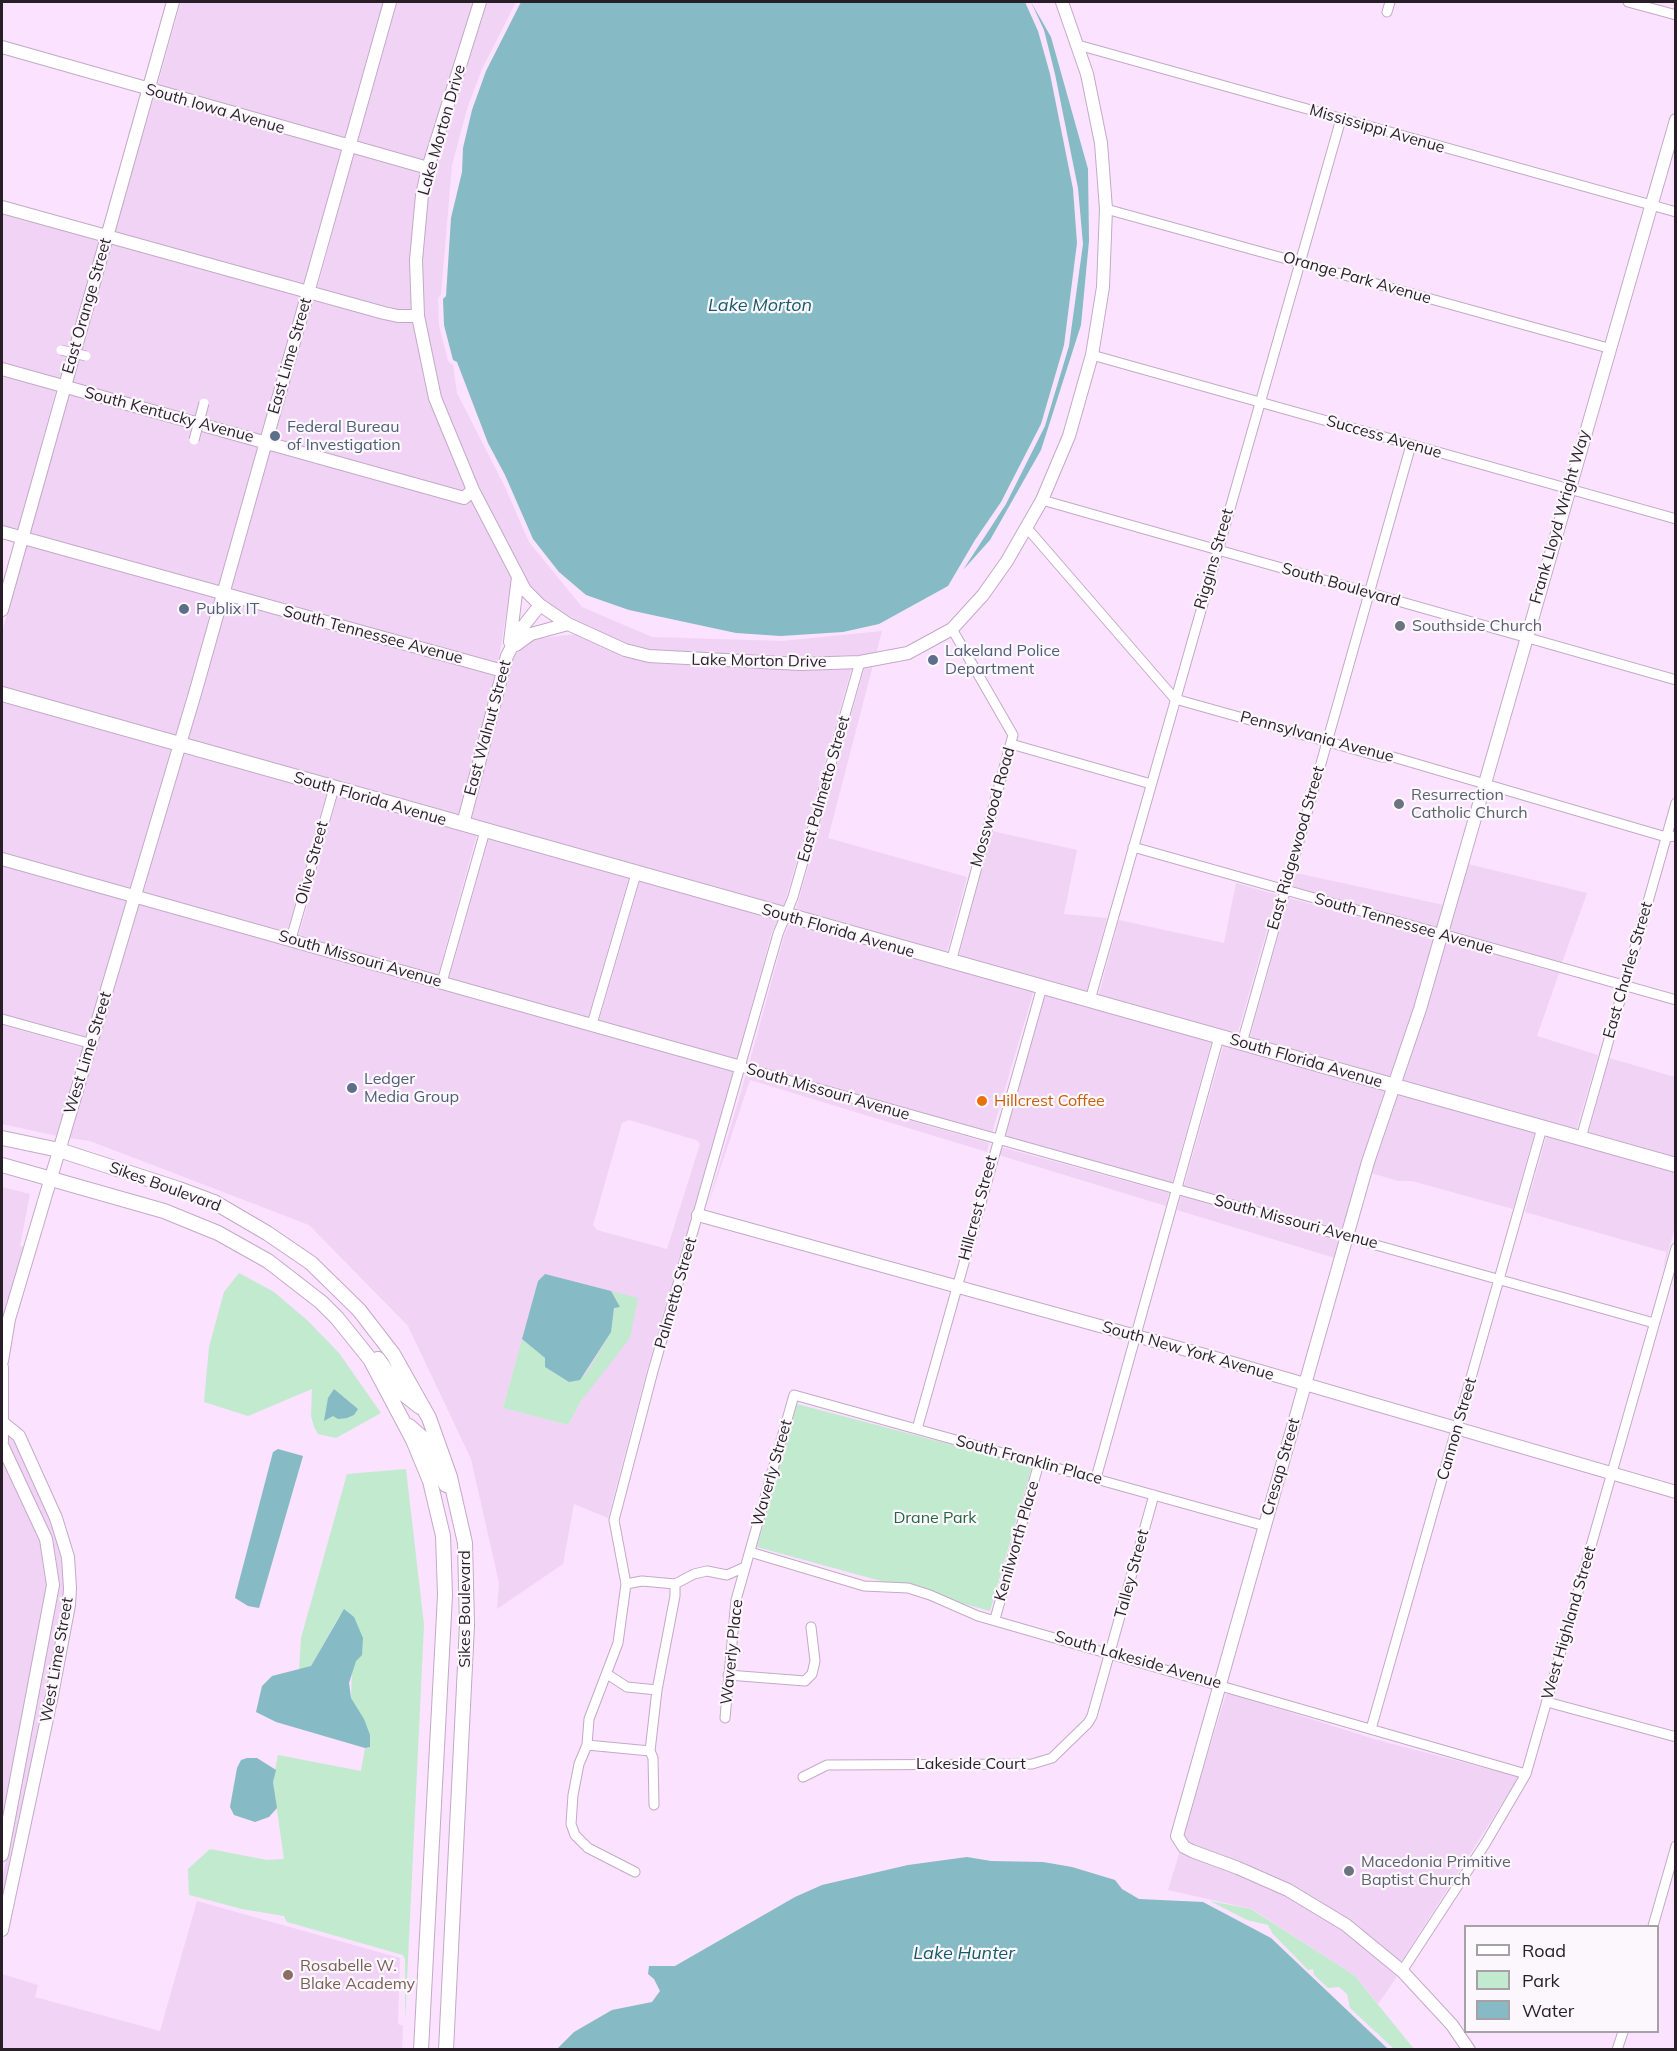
<!DOCTYPE html>
<html>
<head>
<meta charset="utf-8">
<style>
	body { margin:0 }
	#map { position:relative; width:1677px; height:2051px; overflow:hidden; background:#fbe2ff; font-family:Mulish,sans-serif }
	canvas { display:block }
	.frame { position:absolute; inset:0; border:3px solid #271e28; pointer-events:none }
	.legend { position:absolute; left:1464px; top:1925px; width:195px; height:108px; box-sizing:border-box; background:#fcf7fc; border:2px solid #a7a0a7; margin:0; padding:8px 10px; list-style:none; font-size:18px; color:#271e28 }
	.legend li { display:flex; align-items:center; gap:12px; height:30px }
	.legend b { width:30px; border:2px solid #a7a0a7 }
</style>
</head>
<body>
<div id="map">
<canvas width="1677" height="2051"></canvas>
<div class="frame"></div>
<ul class="legend">
<li><b style="height:8px;background:#fff"></b>Road</li>
<li><b style="height:16px;background:#c1eacf"></b>Park</li>
<li><b style="height:16px;background:#86bac5"></b>Water</li>
</ul>
</div>
<script>
const context = document.querySelector('canvas').getContext('2d');
context.lineJoin = 'round';
function paint(path, color) { context.fillStyle = color; context.fill(path, 'evenodd'); }
const poly = rows => new Path2D(rows.map(r => 'M' + r).join(''));
function trace(path, color, width, dash) { context.strokeStyle = color; context.lineWidth = width; context.lineCap = dash ? 'butt' : 'round'; context.setLineDash(dash || []); context.stroke(path); }
function write(font, color, halo, rows, align = 'center') {
  context.font = font + ' Mulish,sans-serif'; context.lineWidth = 4.5; context.setLineDash([]); context.textBaseline = 'middle'; context.strokeStyle = halo; context.fillStyle = color; for (const [text, x, y, turn = 0] of rows) {
    context.save(); context.translate(x, y); context.rotate((+turn || 0) * Math.PI / 180); context.textAlign = isNaN(turn) ? turn : align; if (halo) context.strokeText(text, 0, 0); context.fillText(text, 0, 0); context.restore();
  }
}
paint(poly([
	[181,2,384,2,345,139,157,87],
	[397,2,474,2,424,161,357,143],
	[486,2,516,2,482,69,467,109,452,165,441,294,438,299,439,325,448,361,453,365,457,393,505,487,529,542,582,607,652,637,782,641,882,631,876,654,799,658,650,650,627,645,584,625,543,601,530,588,480,492,441,397,431,354,422,297,422,260,428,196],
	[154,97,342,150,305,285,114,232],
	[354,153,421,172,416,194,410,259,412,310,399,311,317,289],
	[2,213,100,240,59,380,2,363],
	[111,243,302,296,261,435,71,383],
	[314,299,413,321,429,399,466,488,462,492,273,438],
	[2,375,56,390,18,531,2,527],
	[68,393,258,445,219,587,29,534],
	[270,448,471,500,512,578,498,664,231,590],
	[26,544,216,597,175,739,2,689,2,632],
	[228,601,495,674,458,818,187,742],
	[577,634,623,655,649,661,727,667,852,667,783,909,470,821,487,748,513,657,533,639],
	[873,665,828,838,967,877,946,956,795,913,865,666],
	[2,700,172,749,130,889,2,853],
	[184,752,327,792,287,932,142,892],
	[338,795,477,834,438,975,299,935],
	[992,831,1077,850,1064,914,1107,918,1086,994,958,959],
	[489,838,629,877,588,1018,449,978],
	[1468,864,1587,893,1562,963,1449,931],
	[2,865,127,899,87,1037,2,1014],
	[1296,873,1444,905,1437,928,1292,887],
	[640,881,779,919,772,932,737,1060,599,1021],
	[1236,883,1277,895,1237,1036,1098,997,1119,920,1224,943],
	[1289,898,1434,938,1415,1008,1389,1079,1249,1040],
	[139,902,734,1071,647,1370,608,1518,574,1504,563,1564,497,1609,499,1583,471,1459,408,1326,309,1225,90,1141,69,1138],
	[629,1120,696,1140,700,1144,667,1249,597,1230,593,1225,622,1123],
	[545,1274,581,1401,568,1425,503,1408,538,1281],
	[790,923,1034,990,992,1133,749,1064,784,936],
	[1446,941,1559,973,1537,1036,1598,1055,1576,1131,1401,1082,1426,1011],
	[1046,993,1212,1040,1172,1183,1004,1136],
	[2,1025,84,1048,57,1136,2,1124],
	[1224,1044,1385,1089,1342,1229,1184,1186],
	[1609,1058,1675,1077,1675,1159,1588,1135],
	[746,1074,989,1143,987,1152,750,1080,706,1211],
	[1397,1093,1535,1131,1513,1209,1412,1181,1398,1181,1371,1173],
	[1547,1134,1675,1171,1675,1226,1663,1271,1666,1252,1525,1212],
	[1001,1147,1169,1193,1166,1206,999,1155],
	[2,1187,30,1194,20,1246,24,1247,2,1327],
	[1181,1196,1339,1239,1335,1258,1177,1210],
	[8,1436,14,1439,50,1520,60,1551,64,1588,63,1603,2,1904,2,1880,60,1585,52,1537,7,1444],
	[2,1458,41,1540,47,1585,2,1827],
	[1229,1693,1374,1739,1519,1777,1401,1962,1349,1921,1323,1904,1265,1872,1195,1847,1183,1837,1226,1694],
	[1180,1851,1285,1895,1342,1929,1398,1975,1378,2004,1354,1975,1252,1909,1168,1890],
	[197,1901,400,1958,398,2024,403,2026,402,2049,2,2049,2,1974,38,1985,35,1997,160,2031]
]), '#f1d3f6');
paint(poly([
	[239,1273,274,1292,308,1321,339,1353,381,1413,336,1438,318,1434,314,1427,311,1416,312,1389,248,1416,204,1402,209,1347,224,1292],
	[611,1291,638,1298,630,1338,581,1401,568,1425,503,1408,522,1339,545,1358,545,1367,569,1382,585,1375,611,1332,614,1308,620,1307],
	[797,1404,1032,1466,990,1611,757,1547],
	[406,1469,424,1625,405,2022,405,1959,403,1955,287,1922,284,1916,242,1909,189,1895,188,1869,210,1849,267,1860,284,1859,273,1782,278,1755,361,1771,365,1748,370,1747,351,1698,352,1670,340,1615,311,1666,299,1671,301,1638,347,1474],
	[1210,1901,1251,1909,1354,1975,1414,2049,1393,2048,1350,2008,1347,1994,1339,1987,1328,1988,1314,1975,1313,1969,1308,1970,1273,1934,1268,1925,1247,1920]
]), '#c1eacf');
paint(poly([
	[521,2,1025,2,1038,31,1050,74,1073,189,1077,243,1064,345,1041,424,1001,502,975,540,948,586,879,624,843,632,781,636,736,633,629,610,586,595,559,572,533,539,505,475,488,443,457,362,453,360,444,325,443,299,446,296,451,218,462,172,463,148,472,110,486,71],
	[1031,2,1051,37,1088,169,1089,241,1081,325,1041,450,990,540,963,570,1006,504,1045,426,1069,346,1083,244,1078,188,1055,74,1044,30],
	[545,1274,611,1291,620,1307,614,1308,611,1332,580,1380,569,1382,545,1367,545,1358,522,1339,538,1281],
	[334,1389,358,1409,354,1415,347,1418,338,1419,333,1416,324,1421,328,1398],
	[278,1449,303,1456,259,1608,248,1606,235,1598,236,1593,273,1452],
	[344,1609,354,1617,363,1638,362,1655,356,1661,349,1683,351,1698,364,1719,370,1735,370,1747,365,1748,276,1722,256,1712,262,1686,272,1676,311,1666],
	[247,1758,257,1758,276,1770,273,1782,277,1808,269,1817,255,1822,234,1815,230,1807,237,1768,241,1760],
	[967,1857,991,1861,1043,1862,1072,1867,1115,1880,1122,1889,1139,1899,1203,1902,1271,1938,1388,2049,557,2049,574,2032,612,2010,652,2002,660,1991,654,1979,648,1974,649,1966,675,1966,795,1897,822,1885,908,1865]
]), '#86bac5');
const street = poly([
	[1628,2,1676,15],
	[1387,12,1390,2],
	[1078,45,1676,212],
	[1106,209,1608,348],
	[1092,355,1676,519],
	[1042,500,1676,680],
	[1027,528,1175,699,1382,757,1393,757,1666,837,1676,836],
	[1011,744,1151,784],
	[1133,847,1676,1000],
	[291,939,334,788],
	[951,962,1013,735,952,629],
	[442,982,485,831],
	[1090,1000,1341,119],
	[2,1019,92,1044],
	[592,1024,636,874],
	[1242,1043,1411,445],
	[741,1067,1654,1323],
	[1581,1138,1676,803],
	[917,1429,1042,987],
	[1096,1478,1219,1037],
	[750,1552,864,1586,908,1588,930,1595,978,1616,1526,1774],
	[626,1584,642,1581,675,1584,694,1574,707,1571,727,1575,745,1567],
	[995,1619,1039,1463],
	[607,1674,627,1687,657,1690],
	[728,1675,805,1681,812,1674,815,1661,811,1627],
	[1547,1702,1676,1737],
	[725,1718,736,1600,794,1395,1265,1526],
	[1371,1729,1542,1128],
	[587,1745,650,1751],
	[803,1777,827,1765,1032,1764,1052,1758,1088,1723,1092,1716,1154,1495],
	[654,1805,653,1758,650,1751,657,1690,675,1596,675,1584],
	[635,1872,588,1848,575,1835,571,1824,573,1795,579,1764,587,1745,589,1719,618,1643,626,1584,614,1520,653,1371,778,934,793,897,860,662],
	[1653,1926,1676,1846],
	[1402,1971,1485,1844,1526,1774,1676,1248],
	[1617,2050,1623,2032]
]);
const secondary = poly([
	[480,2,428,168,422,195,416,260,418,316,435,398,473,490,525,590,540,605,568,624,625,650,649,656,800,664,860,662,908,653,952,629,983,595,1007,561,1042,500,1069,436,1092,355,1103,287,1106,209,1101,143,1087,74,1062,2],
	[2,47,428,168],
	[2,207,384,313,398,316,418,316],
	[2,369,464,498,473,490],
	[2,532,503,671],
	[2,610,173,2],
	[510,642,518,577],
	[516,645,531,634,568,624],
	[463,824,507,656,521,629,540,605],
	[2,859,741,1067],
	[698,1215,1212,1357,1676,1492],
	[2,1361,9,1319,196,690,390,2],
	[2,1367,2,1441],
	[2,1445,46,1539,53,1585,2,1855],
	[2,1930,52,1695,69,1605,70,1588,68,1557,56,1518,19,1436,3,1423],
	[1469,2050,1452,2025,1402,1971,1346,1925,1288,1890,1238,1868,1192,1851,1184,1847,1177,1836,1368,1162,1420,1009,1676,120]
]);
const primary = poly([
	[2,694,1676,1165],
	[2,1138,59,1150,179,1189,214,1202,267,1233,311,1263,359,1310,393,1354,429,1418,450,1477,465,1543,467,1625,446,2050],
	[2,1165,164,1211,218,1233,268,1261,321,1302,337,1318,370,1359,413,1440,430,1481,443,1536,445,1595,421,2050],
	[378,1359,402,1393,420,1407],
	[409,1426,425,1440,446,1485]
]);
trace(street, '#c2aac6', 11);
trace(secondary, '#c2aac6', 14);
trace(primary, '#c2aac6', 16);
trace(street, '#fff', 9);
trace(secondary, '#fff', 12);
trace(primary, '#fff', 14);
const streetBridge = poly([
	[61,350,86,356],
	[194,440,204,403]
]);
trace(streetBridge, '#c2aac6', 11, []);
trace(streetBridge, '#fff', 9);
for (const [x, y, r, color] of [
	[275,436,6,"#5c6f8a"],
	[184,609,6,"#5c6f8a"],
	[1400,626,6,"#6b7280"],
	[933,660,6,"#5c6f8a"],
	[1399,804,6,"#6b7280"],
	[352,1088,6,"#5c6f8a"],
	[982,1101,6,"#e8710a"],
	[1349,1871,6,"#6b7280"],
	[288,1975,6,"#8d6e63"]
]) { const dot = new Path2D(); dot.arc(x, y, r, 0, 2 * Math.PI); context.fillStyle = color; context.fill(dot); trace(dot, '#fcf7fc', 2); }
write('16px', '#271e28', '#fcf7fc', [
	["South Iowa Avenue",215,109,16],
	["Mississippi Avenue",1377,129,16],
	["Lake Morton Drive",442,130,-74],
	["Orange Park Avenue",1357,278,16],
	["East Orange Street",87,306,-74],
	["East Lime Street",290,356,-74],
	["South Kentucky Avenue",169,415,15],
	["Success Avenue",1384,437,16],
	["Frank Lloyd Wright Way",1560,517,-74],
	["Riggins Street",1214,559,-74],
	["South Boulevard",1341,585,16],
	["South Tennessee Avenue",373,635,15],
	["Lake Morton Drive",759,661,1],
	["East Walnut Street",488,728,-75],
	["Pennsylvania Avenue",1317,737,15],
	["East Palmetto Street",824,789,-74],
	["South Florida Avenue",370,799,16],
	["Mosswood Road",993,807,-74],
	["East Ridgewood Street",1296,848,-74],
	["Olive Street",312,863,-75],
	["South Tennessee Avenue",1404,924,16],
	["South Florida Avenue",838,931,16],
	["South Missouri Avenue",360,959,16],
	["East Charles Street",1628,970,-74],
	["West Lime Street",88,1053,-73],
	["South Florida Avenue",1306,1061,16],
	["South Missouri Avenue",828,1092,16],
	["Sikes Boulevard",165,1187,20],
	["Hillcrest Street",978,1208,-75],
	["South Missouri Avenue",1296,1222,15],
	["Palmetto Street",676,1293,-74],
	["South New York Avenue",1188,1351,16],
	["Cannon Street",1457,1429,-74],
	["South Franklin Place",1029,1460,15],
	["Cresap Street",1281,1467,-74],
	["Waverly Street",772,1473,-74],
	["Kenilworth Place",1017,1541,-74],
	["Talley Street",1132,1574,-75],
	["Sikes Boulevard",465,1609,-90],
	["West Highland Street",1569,1623,-74],
	["Waverly Place",732,1652,-84],
	["West Lime Street",57,1660,-80],
	["South Lakeside Avenue",1138,1660,16],
	["Lakeside Court",971,1764]
]);
write('16px', '#4e5e75', '#fcf7fc', [
	["Federal Bureau",287,427],
	["of Investigation",287,445],
	["Publix IT",196,609],
	["Lakeland Police",945,651],
	["Department",945,669],
	["Ledger",364,1079],
	["Media Group",364,1097]
], 'left');
write('16px', '#5b616d', '#fcf7fc', [
	["Southside Church",1412,626],
	["Resurrection",1411,795],
	["Catholic Church",1411,813],
	["Macedonia Primitive",1361,1862],
	["Baptist Church",1361,1880]
], 'left');
write('16px', '#c56008', '#fcf7fc', [
	["Hillcrest Coffee",994,1101]
], 'left');
write('16px', '#266542', '#fcf7fc', [
	["Drane Park",935,1518]
]);
write('16px', '#785e54', '#fcf7fc', [
	["Rosabelle W.",300,1966],
	["Blake Academy",300,1984]
], 'left');
write('italic 18px', '#145c68', '#fcf7fc', [
	["Lake Morton",760,306],
	["Lake Hunter",964,1954]
]);
</script>
</body>
</html>
